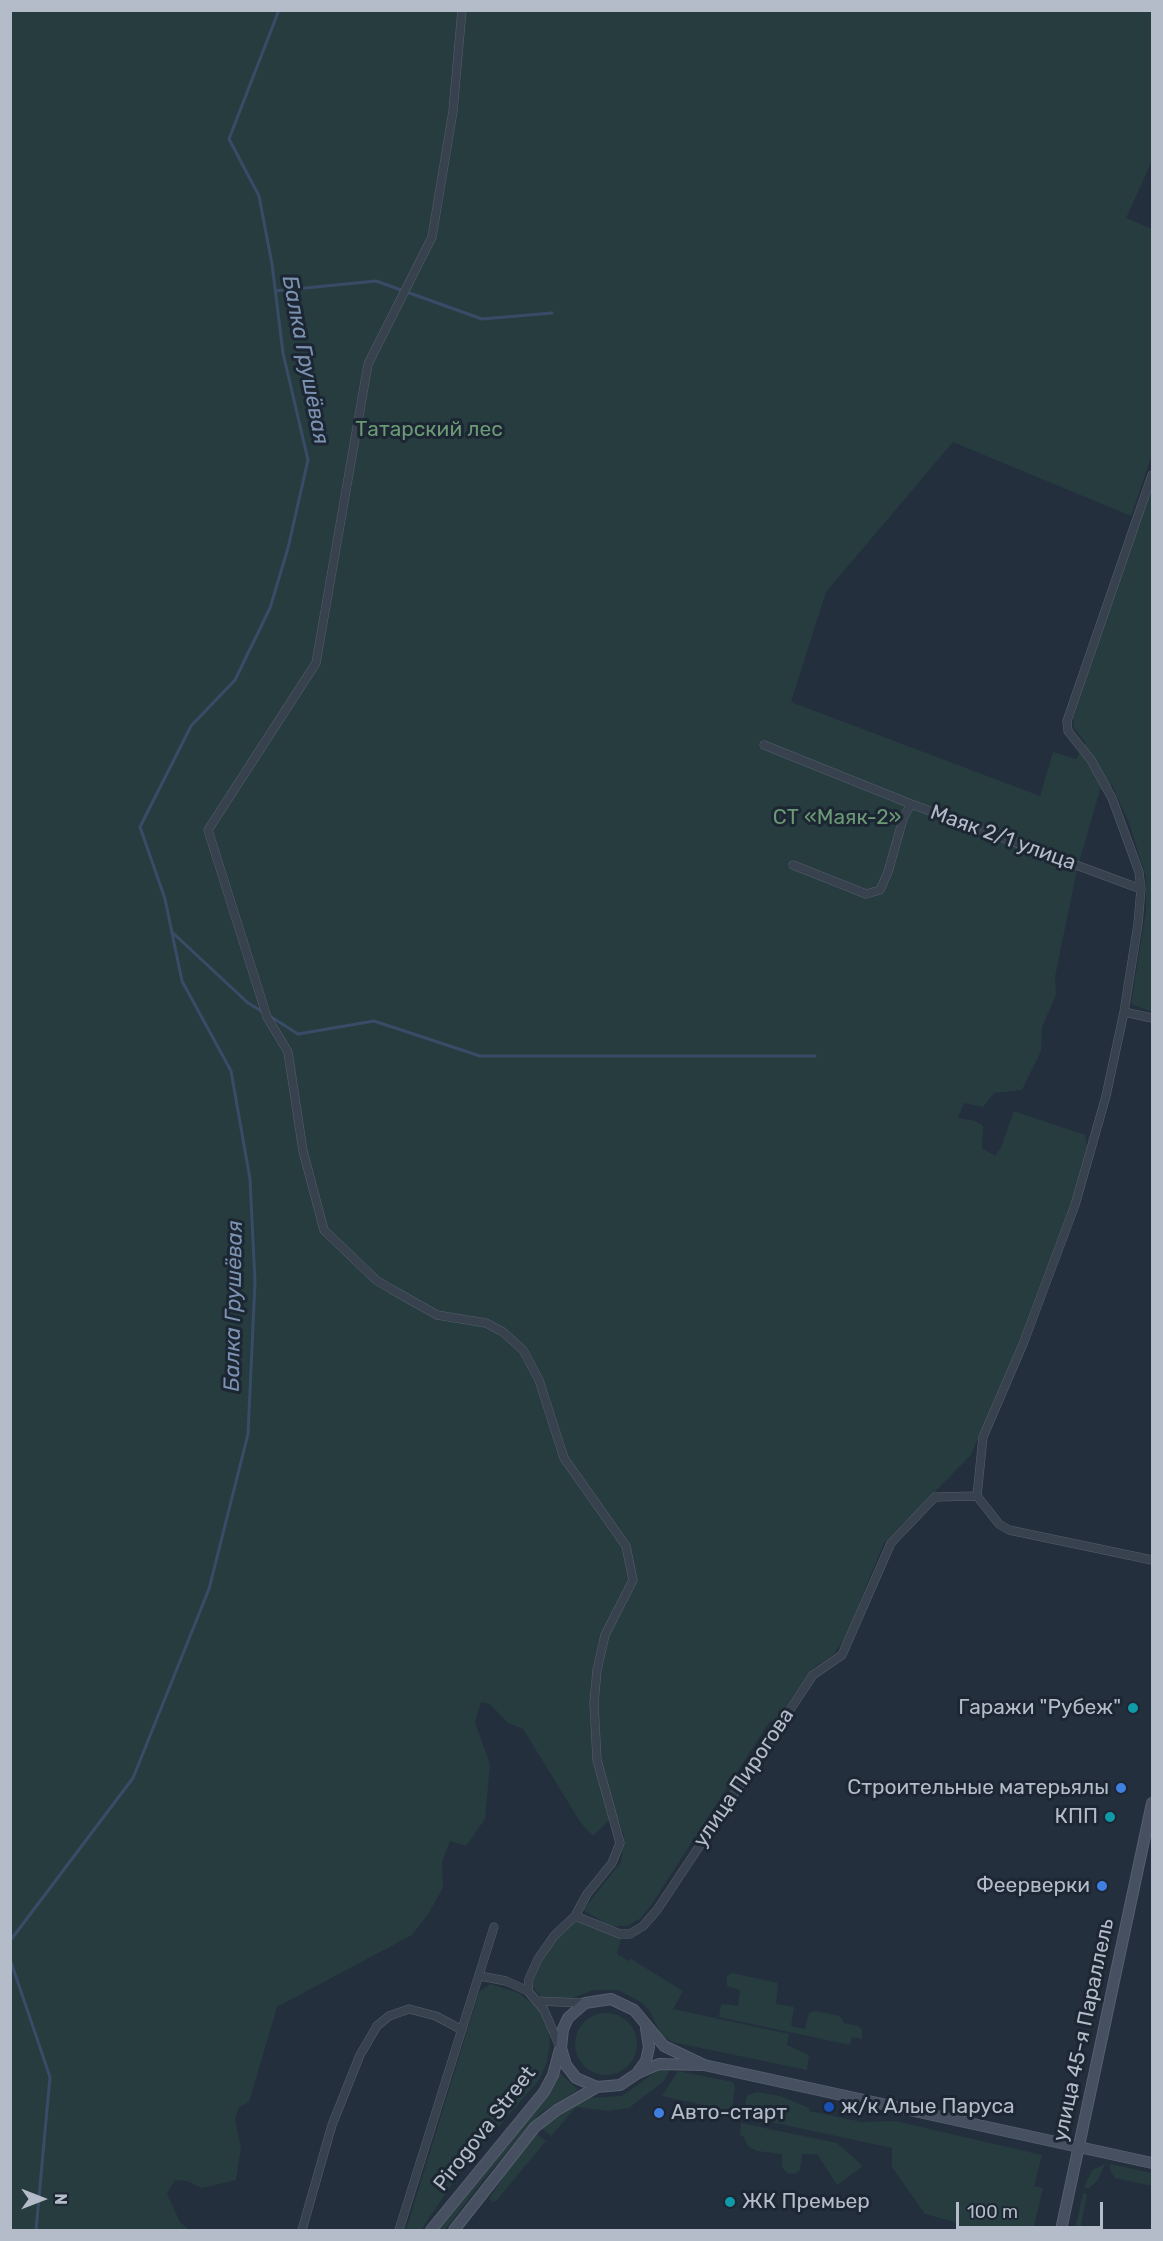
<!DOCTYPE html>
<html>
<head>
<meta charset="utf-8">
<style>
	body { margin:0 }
	#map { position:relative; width:1163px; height:2241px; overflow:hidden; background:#242f3e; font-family:Rubik,sans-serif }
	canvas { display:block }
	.frame { position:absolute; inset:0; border:12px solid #b4bcc9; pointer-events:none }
	.north { position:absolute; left:12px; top:2169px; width:60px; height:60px; -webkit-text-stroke:4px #1d2633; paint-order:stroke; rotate:90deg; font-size:16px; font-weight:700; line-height:24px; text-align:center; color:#b4bcc9 }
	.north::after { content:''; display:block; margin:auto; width:21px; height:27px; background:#b4bcc9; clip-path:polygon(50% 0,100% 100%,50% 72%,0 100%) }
	.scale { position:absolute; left:956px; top:2202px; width:147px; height:27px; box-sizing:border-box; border:3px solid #b4bcc9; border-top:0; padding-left:8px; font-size:18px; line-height:21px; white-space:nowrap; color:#b4bcc9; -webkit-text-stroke:4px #1d2633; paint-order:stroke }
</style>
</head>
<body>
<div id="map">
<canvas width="1163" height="2241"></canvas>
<div class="frame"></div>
<div class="north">N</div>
<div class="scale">100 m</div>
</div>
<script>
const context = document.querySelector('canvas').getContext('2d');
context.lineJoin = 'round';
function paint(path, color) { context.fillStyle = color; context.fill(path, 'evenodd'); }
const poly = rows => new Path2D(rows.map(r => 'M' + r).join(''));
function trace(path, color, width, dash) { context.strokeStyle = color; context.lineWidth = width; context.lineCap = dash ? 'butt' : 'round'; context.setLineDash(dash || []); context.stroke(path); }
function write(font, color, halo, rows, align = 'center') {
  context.font = font + ' Rubik,sans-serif'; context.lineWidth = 6; context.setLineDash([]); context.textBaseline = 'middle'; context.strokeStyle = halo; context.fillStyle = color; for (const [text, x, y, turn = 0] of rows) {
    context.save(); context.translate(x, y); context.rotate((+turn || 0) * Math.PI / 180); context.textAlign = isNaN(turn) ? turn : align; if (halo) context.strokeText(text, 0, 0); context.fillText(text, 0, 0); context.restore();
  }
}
paint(poly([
	[11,11,1152,11,1152,161,1126,218,1152,229,1152,455,1131,516,953,442,826,592,791,702,1040,796,1053,752,1076,759,1086,743,1074,728,1073,718,1152,487,1152,1012,1131,1004,1146,911,1146,877,1129,823,1112,785,1100,790,1077,869,1055,977,1056,995,1042,1027,1041,1051,1022,1090,994,1093,983,1107,964,1103,958,1118,976,1121,983,1126,982,1148,995,1156,1001,1147,1014,1111,1085,1135,1087,1146,1071,1204,1020,1339,971,1455,884,1543,845,1638,834,1654,812,1669,775,1722,770,1721,650,1907,640,1919,627,1926,610,1926,583,1910,621,1862,624,1836,616,1813,593,1836,581,1823,523,1729,508,1723,490,1704,481,1702,475,1722,490,1764,485,1819,466,1846,450,1841,442,1862,443,1887,429,1913,412,1935,277,2007,249,2102,239,2107,235,2119,241,2148,236,2180,202,2188,187,2181,175,2180,167,2194,180,2222,189,2230,11,2230],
	[575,1921,621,1938,617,1954,628,1961,631,1959,683,1991,673,2009,789,2034,787,2045,809,2055,807,2070,672,2042,661,2034,649,2010,641,2002,618,1990,594,1990,567,2000,542,1998,533,1987,535,1968,556,1937],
	[732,1973,778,1983,776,2004,794,2007,791,2026,805,2029,809,2013,816,2011,840,2016,844,2023,858,2026,862,2030,862,2039,852,2037,850,2045,719,2017,721,2004,738,2006,740,1990,727,1986,727,1976],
	[490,1984,519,1993,538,2008,547,2022,550,2042,547,2062,539,2080,465,2165,421,2230,406,2230,479,1992],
	'575 2044a31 31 0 1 1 62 0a31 31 0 1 1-62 0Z',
	[661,2068,670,2069,664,2081,629,2108,608,2111,576,2107,551,2136,542,2128,587,2098,622,2096],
	[678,2071,733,2082,735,2088,732,2108,726,2110,662,2096],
	[560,2073,578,2090,540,2113,484,2179,445,2230,436,2230,552,2087],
	[756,2092,780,2096,809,2108,809,2111,862,2122,895,2121,1042,2155,1034,2186,1043,2188,1033,2230,963,2230,955,2222,925,2214,892,2167,892,2148,743,2116,747,2096],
	[741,2123,837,2143,863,2166,837,2185,817,2154,802,2154,800,2170,794,2174,787,2173,782,2167,782,2154,756,2151,748,2146,743,2136,740,2136],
	[537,2134,546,2141,497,2200,493,2202,489,2199,507,2171],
	[1105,2164,1098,2180,1089,2188,1084,2187,1092,2170],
	[1110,2164,1152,2173,1152,2186,1115,2178,1110,2169],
	[1083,2193,1087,2194,1080,2230,1075,2230]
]), '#263c3f');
trace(poly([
	[275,291,376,281,482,319,552,313],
	[173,933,248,1003,263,1012],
	[268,1015,298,1034,374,1021,480,1056,815,1056],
	[10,1941,133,1778,209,1589,248,1434,255,1282,250,1179,231,1071,182,981,165,899,140,827,191,726,235,680,270,608,288,548,308,460,283,353,272,264,259,196,229,139,279,10],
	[10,1959,50,2077,36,2230]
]), '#394c67', 3);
const street = poly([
	[462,10,453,111,432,237,368,364,316,663,208,830,267,1017,288,1052,303,1151,324,1230,376,1280,391,1289,437,1315,486,1323,503,1332,523,1350,539,1380,564,1458,626,1546,633,1580,605,1635,597,1670,594,1703,597,1760,620,1843,612,1863,587,1894,575,1916],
	[1152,475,1067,721,1068,731,1091,760,1112,798,1139,872,1141,889,1138,924,1124,1012,1106,1096,1075,1205,1023,1344,983,1437,977,1496,999,1524,1009,1530,1152,1560],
	[764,745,911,804,1141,889],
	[793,865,866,894,880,890,888,872,903,819,911,804],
	[1124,1012,1152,1018],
	[480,1976,506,1981,528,1991,544,2010,560,2047],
	[528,1991,529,1979,538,1959,554,1936,575,1916,620,1934,630,1934,643,1926,657,1910,813,1675,842,1655,891,1543,935,1497,977,1496],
	[537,2001,583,2003],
	[302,2230,332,2125,360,2055,377,2026,389,2016,409,2009,436,2016,462,2030],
	[399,2230,494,1927]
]);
const secondary = poly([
	[704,2065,664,2046,634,2010,611,1999,585,2003,568,2018,563,2029,561,2048,566,2065,576,2078,597,2087,620,2085,638,2073,659,2064,704,2065,1152,2163],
	[638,2072,646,2061,649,2047,646,2028],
	[431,2230,544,2092,553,2075,560,2049],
	[454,2230,535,2127,557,2110,597,2087],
	[1061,2230,1152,1803]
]);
trace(street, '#565f6c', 9);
trace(secondary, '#565f6c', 12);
trace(street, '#38414e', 8);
trace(secondary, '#465061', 10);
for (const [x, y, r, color] of [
	[1133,1708,6,"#0f9aa8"],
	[1121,1788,6,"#3f7fe0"],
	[1110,1817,6,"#0f9aa8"],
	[1102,1886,6,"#3f7fe0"],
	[829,2107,6,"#1a4fb4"],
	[659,2113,6,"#3f7fe0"],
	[730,2202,6,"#0f9aa8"]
]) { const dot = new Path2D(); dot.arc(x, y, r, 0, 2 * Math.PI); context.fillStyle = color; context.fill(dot); trace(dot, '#1d2633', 2); }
write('21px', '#6b9a76', '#1d2633', [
	["Татарский лес",429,430],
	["СТ «Маяк-2»",837,818]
]);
write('21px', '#b4bcc9', '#1d2633', [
	["Маяк 2/1 улица",1003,838,20],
	["улица Пирогова",744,1778,-56],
	["улица 45-я Параллель",1084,2030,-78],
	["Pirogova Street",485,2129,-52]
]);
write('21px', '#b4bcc9', '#1d2633', [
	["Гаражи \"Рубеж\"",1121,1708],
	["Строительные матерьялы",1109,1788],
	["КПП",1098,1817],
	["Феерверки",1090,1886],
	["ж/к Алые Паруса",841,2107,"left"],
	["Авто-старт",671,2113,"left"],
	["ЖК Премьер",742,2202,"left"]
], 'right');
write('italic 22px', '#7c92b1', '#1d2633', [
	["Балка Грушёвая",305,360,79],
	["Балка Грушёвая",234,1306,-89]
]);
</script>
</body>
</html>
